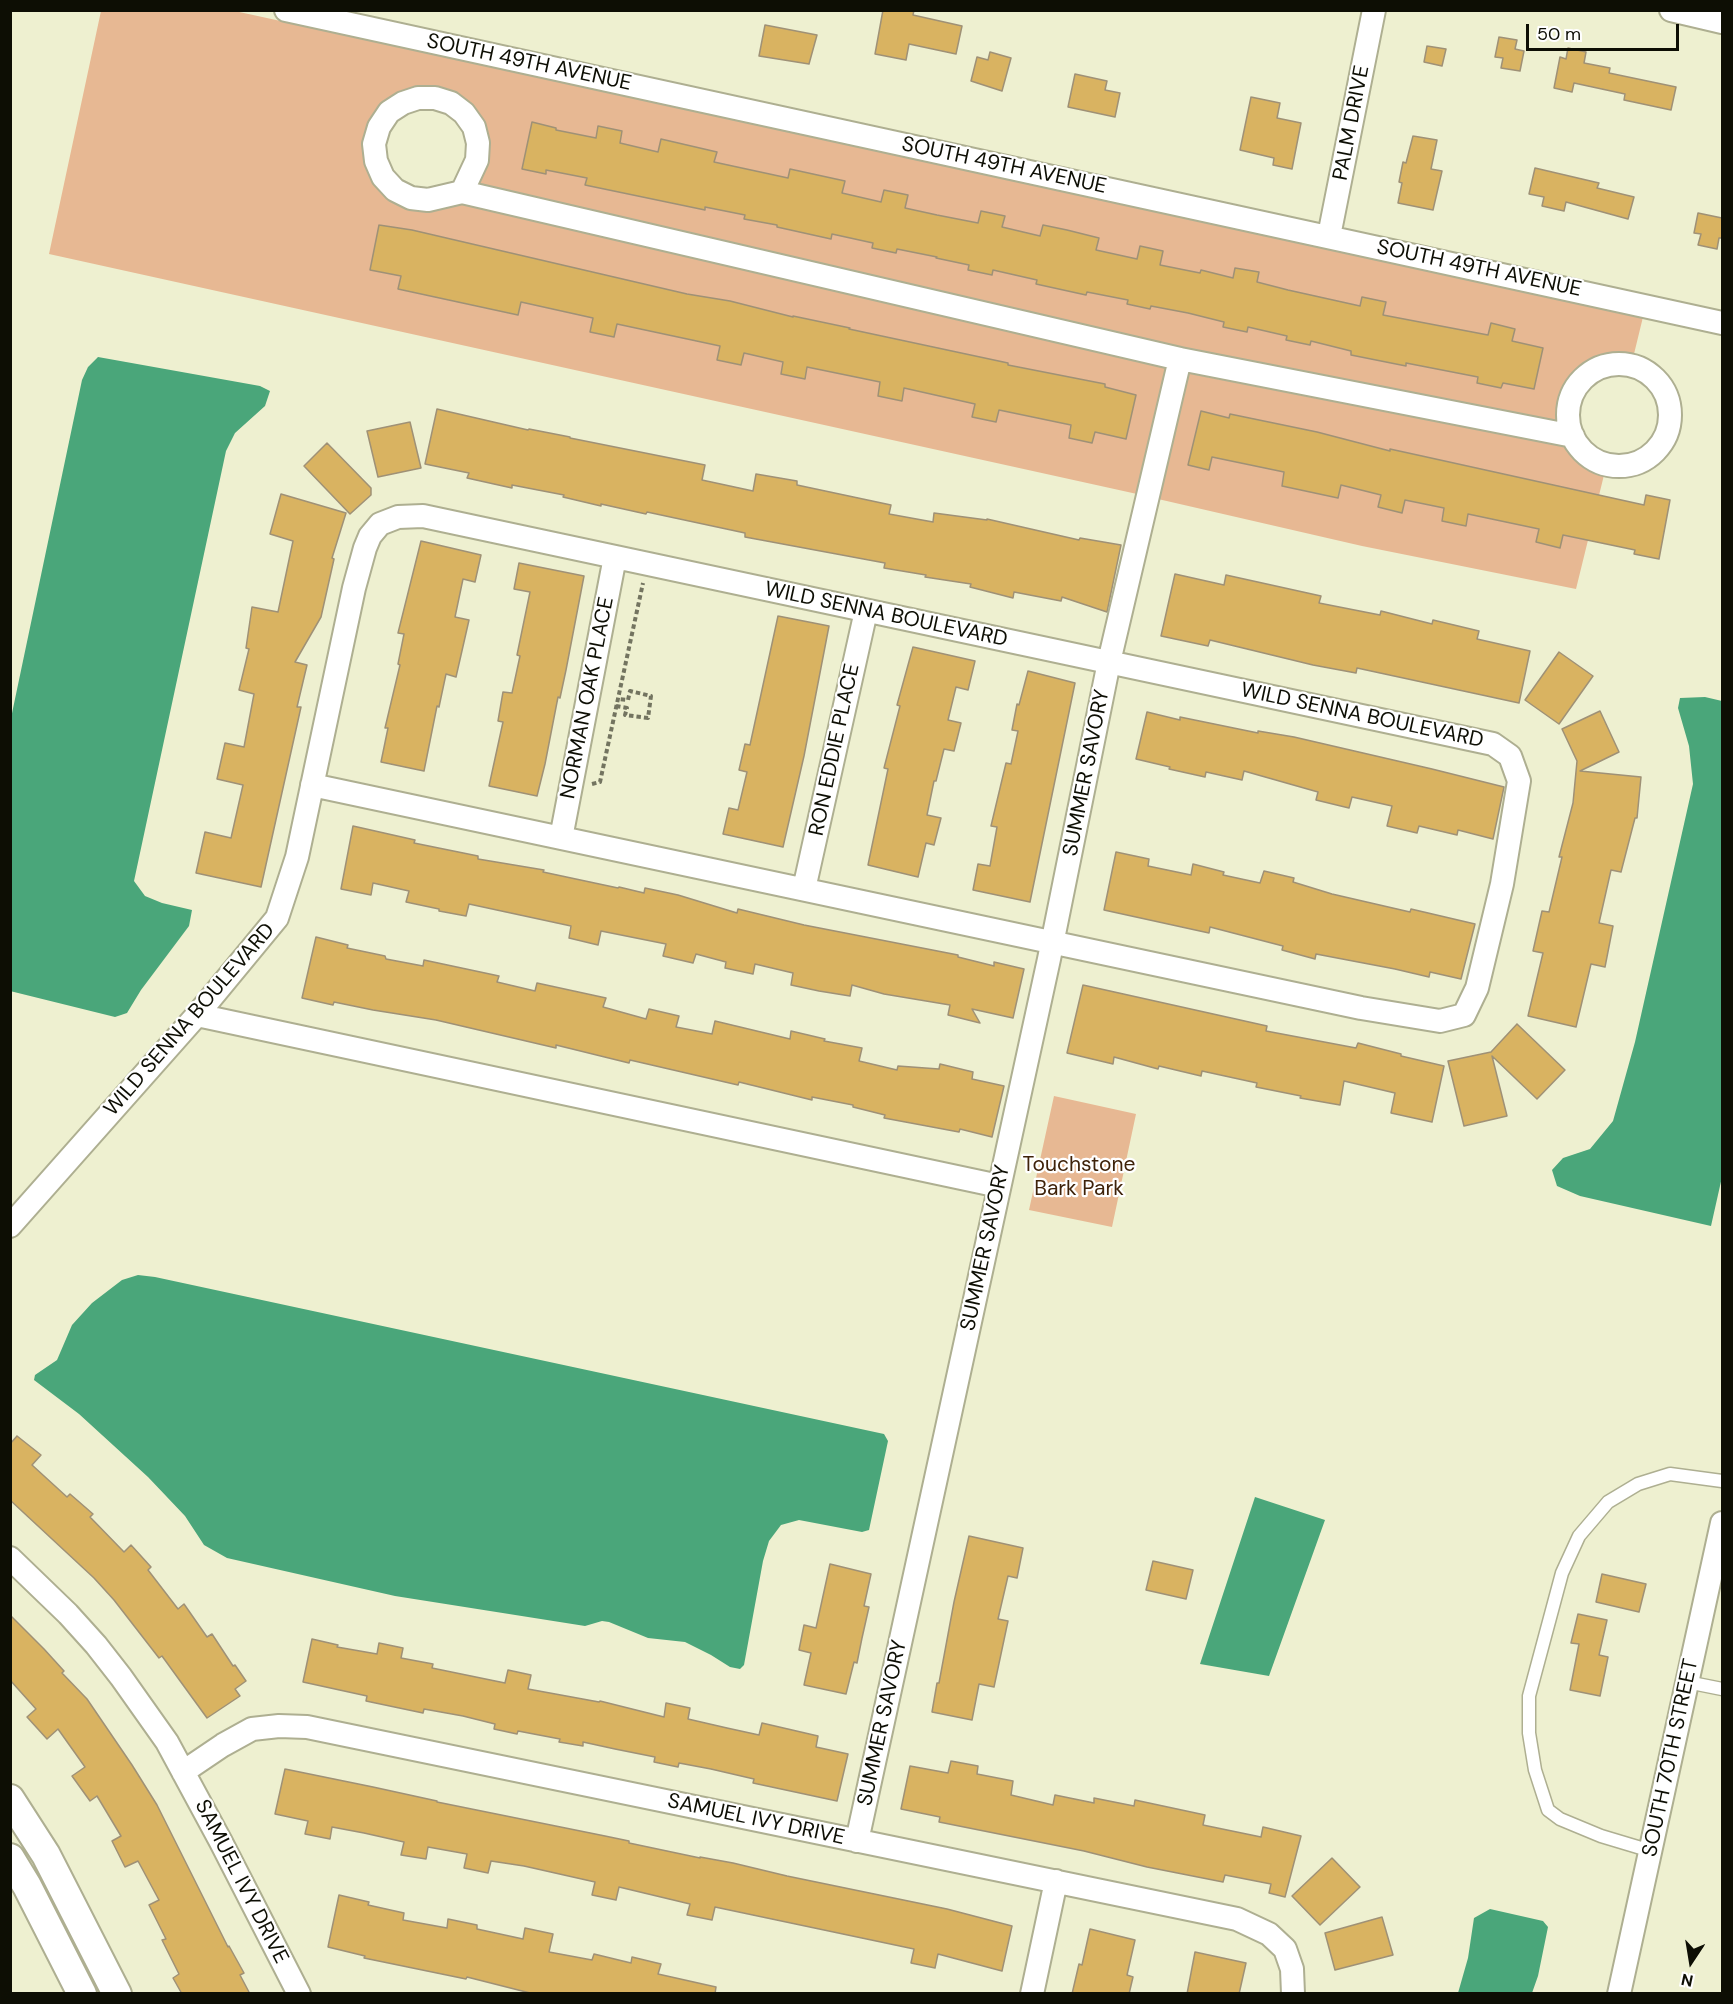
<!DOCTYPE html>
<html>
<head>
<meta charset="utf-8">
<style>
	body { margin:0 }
	#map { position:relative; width:1733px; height:2004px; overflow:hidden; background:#eef0d0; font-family:"DM Sans",sans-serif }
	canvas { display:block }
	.frame { position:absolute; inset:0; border:12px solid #0d0e04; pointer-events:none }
	.north { position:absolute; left:1661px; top:1932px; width:60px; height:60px; -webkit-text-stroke:4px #fff; paint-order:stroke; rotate:192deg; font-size:16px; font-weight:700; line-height:24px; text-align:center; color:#0d0e04 }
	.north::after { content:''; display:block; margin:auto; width:21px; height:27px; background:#0d0e04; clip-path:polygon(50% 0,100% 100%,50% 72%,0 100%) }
	.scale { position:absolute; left:1526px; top:24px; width:153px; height:27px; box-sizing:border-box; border:3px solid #0d0e04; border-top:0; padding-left:8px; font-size:18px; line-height:21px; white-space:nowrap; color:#0d0e04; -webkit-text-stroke:4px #fff; paint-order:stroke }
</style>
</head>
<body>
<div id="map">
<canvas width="1733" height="2004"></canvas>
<div class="frame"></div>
<div class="north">N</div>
<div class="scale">50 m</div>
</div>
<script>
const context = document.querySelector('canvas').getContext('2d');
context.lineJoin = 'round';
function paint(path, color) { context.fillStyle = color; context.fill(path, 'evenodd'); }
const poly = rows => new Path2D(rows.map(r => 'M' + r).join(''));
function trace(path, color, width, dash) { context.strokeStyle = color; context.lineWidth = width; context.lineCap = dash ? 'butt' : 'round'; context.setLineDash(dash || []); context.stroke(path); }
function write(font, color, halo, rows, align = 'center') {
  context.font = font + ' "DM Sans",sans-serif'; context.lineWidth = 4.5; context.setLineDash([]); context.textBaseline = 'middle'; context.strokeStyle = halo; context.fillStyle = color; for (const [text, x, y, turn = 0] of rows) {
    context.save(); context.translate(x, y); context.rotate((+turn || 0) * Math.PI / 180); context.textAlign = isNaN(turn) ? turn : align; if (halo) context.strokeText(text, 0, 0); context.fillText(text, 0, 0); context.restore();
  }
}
paint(poly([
	[230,10,1643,317,1634,354,1618,352,1601,355,1580,366,1569,379,1559,398,1558,421,1182,348,479,184,488,160,484,123,470,103,455,92,439,86,419,86,400,91,383,103,364,141,366,167,375,186,387,199,409,210,429,212,462,204,1167,368,1137,494,49,254,101,11],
	[1187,373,1566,447,1576,460,1589,470,1604,475,1576,589,1362,546,1158,499],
	[1054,1096,1136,1114,1112,1227,1029,1210]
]), '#e7b893');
paint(poly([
	[98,357,260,386,270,391,265,406,235,433,226,451,134,881,145,896,162,903,192,910,189,926,141,990,127,1013,115,1017,10,991,11,718,82,380,88,367],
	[1705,697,1722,701,1722,1177,1711,1226,1580,1196,1557,1186,1552,1170,1563,1158,1590,1149,1613,1121,1635,1042,1693,784,1689,746,1678,708,1680,698],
	[138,1275,155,1277,884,1434,888,1441,869,1530,862,1532,799,1520,781,1525,769,1541,763,1561,744,1665,740,1669,730,1667,711,1655,685,1642,648,1638,609,1622,602,1621,585,1626,395,1596,227,1558,204,1545,185,1516,148,1477,79,1414,34,1380,35,1375,57,1360,72,1325,92,1303,122,1280],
	[1255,1497,1325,1520,1269,1676,1200,1664],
	[1490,1909,1543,1921,1548,1927,1538,1976,1532,1993,1458,1993,1468,1958,1474,1918]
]), '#4aa67a');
const building = poly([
	[883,10,914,10,913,15,962,26,956,54,909,44,906,60,875,54,883,10],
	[765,25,817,35,809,64,759,56,765,25],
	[1499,37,1517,40,1515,49,1524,51,1520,71,1501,68,1503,58,1495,57,1499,37],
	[1427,46,1446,49,1442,66,1424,62,1427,46],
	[1568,48,1586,52,1584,63,1610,68,1609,73,1676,87,1671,110,1624,100,1625,94,1574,83,1572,92,1554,88,1560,57,1566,59,1568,48],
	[990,52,1011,58,1002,91,971,81,977,57,988,60,990,52],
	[1075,74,1107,81,1105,90,1120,93,1115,117,1068,107,1075,74],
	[1251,97,1280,103,1277,118,1301,123,1292,169,1273,165,1274,158,1240,150,1251,97],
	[532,122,556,128,556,130,596,138,598,126,622,131,620,143,658,152,661,139,717,152,714,162,788,178,790,169,845,181,842,193,881,202,884,190,908,195,905,208,937,215,978,223,981,211,1005,216,1002,227,1040,236,1043,225,1067,230,1099,238,1096,250,1137,259,1140,246,1163,251,1160,265,1200,273,1201,270,1233,278,1235,268,1259,272,1257,282,1288,290,1360,306,1362,297,1386,302,1383,315,1488,335,1491,323,1515,329,1512,341,1543,348,1534,389,1503,383,1501,388,1477,383,1478,377,1406,363,1406,366,1351,355,1351,351,1311,341,1310,345,1286,340,1287,336,1248,327,1247,332,1223,327,1224,322,1188,313,1151,306,1150,309,1127,304,1128,300,1087,292,1086,295,1036,284,1037,280,993,270,992,275,968,270,969,265,936,258,937,257,897,249,896,253,872,248,873,243,832,234,831,239,777,227,777,225,744,219,745,215,705,207,705,210,585,185,587,178,546,170,546,174,522,169,532,122],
	[1413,136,1437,140,1431,169,1442,171,1433,210,1398,203,1402,183,1399,182,1403,162,1406,163,1413,136],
	[1535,168,1599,183,1597,188,1634,197,1628,219,1566,202,1564,211,1542,206,1544,197,1529,194,1535,168],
	[1698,213,1722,218,1722,238,1719,238,1717,249,1698,245,1701,234,1694,233,1698,213],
	[379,225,412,230,687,294,730,301,793,317,793,316,850,328,849,329,1008,363,1008,365,1105,384,1105,387,1136,395,1126,439,1095,432,1092,443,1069,438,1071,425,999,410,996,422,972,417,975,404,904,388,902,401,878,396,880,382,807,367,805,379,781,374,783,362,744,353,741,365,717,360,720,346,617,324,614,337,590,332,593,318,521,302,518,315,398,289,401,276,370,270,379,225],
	[437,409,528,430,529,429,570,437,570,438,705,465,702,480,753,491,756,474,797,481,797,485,891,505,889,514,933,522,934,513,987,520,987,519,1079,540,1080,538,1121,545,1107,612,1062,597,1061,601,1014,592,1013,598,970,587,971,584,925,577,926,575,884,568,885,563,745,537,745,533,647,512,646,514,601,504,601,506,563,497,564,495,512,485,512,488,467,478,469,473,425,464,437,409],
	[1201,411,1229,418,1230,414,1317,432,1390,451,1390,449,1422,456,1644,505,1646,495,1670,500,1659,559,1634,554,1635,550,1563,535,1560,548,1536,542,1539,529,1468,514,1466,526,1442,521,1444,508,1405,500,1402,513,1378,507,1381,495,1341,485,1338,498,1282,486,1284,472,1212,457,1209,470,1188,465,1201,411],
	[410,422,421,468,378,477,367,431,410,422],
	[327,443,371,488,371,495,350,514,304,466,327,443],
	[281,494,346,513,332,558,334,559,321,617,295,662,307,665,297,707,301,707,261,887,196,873,205,832,231,838,243,785,217,779,225,743,244,747,254,694,239,690,249,649,246,648,252,607,278,612,293,541,270,534,281,494],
	[421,541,481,555,475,582,463,579,455,617,469,620,456,677,446,674,439,707,437,706,424,771,381,762,388,728,385,728,400,665,398,664,404,634,398,633,421,541],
	[519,563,584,576,566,670,560,698,558,697,545,764,537,796,489,786,503,722,498,721,503,692,512,693,520,656,517,655,530,592,514,589,519,563],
	[1175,574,1224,585,1226,575,1321,596,1319,603,1380,615,1381,611,1432,624,1433,620,1479,631,1477,639,1530,651,1519,703,1357,668,1356,673,1313,665,1210,640,1208,646,1161,636,1175,574],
	[778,616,829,626,804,756,783,847,723,834,729,808,738,810,747,772,739,770,745,744,750,745,778,616],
	[913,647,975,661,968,690,956,687,948,720,961,723,954,751,944,749,936,781,934,781,927,815,941,818,934,845,926,843,918,877,868,865,888,769,884,768,900,706,897,705,913,647],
	[1559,652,1593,676,1559,724,1525,700,1559,652],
	[1028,671,1075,683,1030,902,973,890,978,864,990,866,997,827,991,826,1006,763,1011,764,1018,731,1012,730,1017,704,1019,705,1028,671],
	[1600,711,1619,752,1580,771,1641,777,1637,818,1635,818,1621,872,1611,870,1599,923,1613,926,1605,967,1591,964,1576,1027,1528,1016,1543,953,1533,951,1542,911,1549,912,1562,857,1559,857,1573,803,1577,761,1562,729,1600,711],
	[1147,712,1180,720,1180,717,1258,733,1258,731,1294,737,1432,769,1504,787,1493,839,1458,830,1457,835,1419,826,1417,833,1387,826,1392,806,1352,797,1349,808,1316,800,1318,792,1244,771,1242,780,1206,772,1205,777,1169,769,1170,767,1136,759,1147,712],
	[353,826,415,840,414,843,478,856,478,859,544,870,543,872,618,888,619,887,644,893,645,888,678,895,737,913,738,909,804,925,958,955,958,957,994,966,994,962,1024,969,1013,1018,972,1009,980,1023,948,1015,950,1005,884,994,852,985,850,996,819,991,791,985,793,973,755,964,753,974,725,968,726,962,696,954,693,963,663,956,666,944,601,931,598,945,569,938,571,926,469,904,466,916,439,911,439,909,406,902,409,891,373,883,371,895,341,889,353,826],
	[1116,852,1149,859,1148,866,1191,875,1193,864,1224,872,1223,875,1260,883,1264,871,1294,878,1293,882,1332,894,1410,912,1411,909,1475,924,1461,979,1430,972,1429,977,1395,969,1316,954,1315,959,1282,950,1283,946,1210,927,1209,933,1104,910,1116,852],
	[316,937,348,945,347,948,385,956,386,959,423,966,424,960,499,976,497,982,535,991,537,983,606,998,603,1007,646,1019,649,1009,679,1016,676,1027,712,1034,715,1021,790,1039,791,1031,825,1039,824,1041,862,1048,859,1061,897,1070,898,1066,939,1069,940,1064,973,1072,972,1079,1004,1086,992,1137,960,1129,959,1132,884,1118,885,1115,853,1107,853,1105,812,1097,812,1100,739,1082,738,1085,630,1060,629,1063,556,1045,556,1048,436,1020,373,1010,334,1002,333,1005,302,998,316,937],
	[1083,985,1267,1026,1266,1031,1356,1048,1358,1043,1401,1054,1401,1056,1444,1066,1432,1122,1391,1113,1395,1093,1344,1081,1340,1105,1300,1098,1301,1096,1256,1087,1257,1083,1202,1071,1201,1076,1159,1066,1158,1069,1114,1057,1113,1064,1067,1053,1083,985],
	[1517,1024,1565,1070,1537,1099,1492,1056,1507,1116,1464,1126,1448,1061,1491,1052,1517,1024],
	[17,1436,41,1455,32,1465,67,1497,70,1494,93,1514,90,1517,124,1552,131,1545,151,1567,148,1570,178,1609,184,1604,207,1637,212,1634,233,1666,235,1665,246,1681,235,1689,240,1696,207,1718,162,1656,159,1658,114,1600,94,1578,10,1500,10,1444,17,1436],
	[969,1536,1023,1548,1017,1578,1008,1576,998,1619,1008,1621,994,1687,979,1684,972,1720,932,1712,937,1683,939,1683,954,1602,969,1536],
	[1153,1561,1193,1570,1186,1599,1146,1590,1153,1561],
	[830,1564,871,1574,864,1606,869,1607,862,1638,857,1663,854,1662,846,1694,804,1685,811,1653,799,1650,804,1625,816,1628,830,1564],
	[1602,1574,1646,1584,1639,1612,1596,1602,1602,1574],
	[1578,1614,1607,1620,1599,1655,1608,1657,1600,1696,1570,1690,1579,1644,1571,1643,1578,1614],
	[10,1615,44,1649,64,1671,62,1673,87,1699,132,1765,157,1805,228,1947,229,1946,244,1973,240,1975,250,1994,182,1994,173,1978,179,1974,162,1940,166,1939,149,1905,159,1900,138,1861,125,1867,112,1841,121,1836,97,1796,90,1801,72,1776,85,1767,58,1729,47,1739,27,1717,36,1709,10,1680,10,1615],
	[312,1639,338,1645,337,1647,377,1654,379,1643,403,1648,401,1658,433,1664,432,1668,505,1683,508,1670,531,1675,528,1689,599,1702,600,1701,664,1717,666,1703,690,1708,688,1719,727,1728,759,1735,762,1723,818,1736,816,1747,848,1754,837,1801,753,1783,754,1779,711,1769,679,1763,678,1767,654,1762,655,1757,615,1749,583,1742,583,1746,559,1742,560,1739,518,1731,517,1734,494,1729,495,1724,463,1716,424,1709,423,1713,366,1701,367,1696,303,1682,312,1639],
	[951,1761,978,1766,977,1774,1013,1781,1011,1795,1053,1805,1055,1795,1094,1803,1094,1798,1134,1806,1135,1800,1205,1815,1203,1825,1261,1837,1263,1827,1301,1836,1285,1897,1269,1893,1271,1884,1225,1875,1223,1882,1147,1867,1084,1851,939,1822,940,1817,901,1809,910,1766,948,1773,951,1761],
	[285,1769,373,1787,437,1801,437,1802,605,1836,629,1841,629,1843,700,1858,700,1857,733,1863,787,1876,947,1909,1012,1926,1002,1971,938,1954,935,1968,911,1963,914,1949,715,1907,712,1920,687,1915,690,1904,619,1887,616,1900,592,1895,595,1882,524,1866,491,1861,488,1873,464,1868,467,1854,428,1847,426,1859,401,1855,404,1842,364,1833,332,1827,330,1839,305,1834,308,1821,275,1814,285,1769],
	[1332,1858,1360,1887,1320,1925,1292,1896,1332,1858],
	[339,1895,369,1902,368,1905,404,1913,403,1920,447,1928,448,1919,477,1925,477,1929,523,1939,525,1928,553,1934,549,1952,592,1960,594,1954,631,1963,632,1957,661,1964,658,1974,716,1987,715,1994,534,1994,467,1977,466,1979,364,1958,365,1956,328,1947,339,1895],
	[1382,1917,1393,1955,1335,1970,1325,1933,1382,1917],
	[1090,1929,1135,1940,1127,1975,1133,1977,1129,1994,1072,1994,1079,1964,1082,1965,1090,1929],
	[1195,1952,1246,1963,1239,1994,1187,1994,1195,1952]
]);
paint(building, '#d9b361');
trace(building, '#9f9176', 1.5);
const service = poly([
	[1687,1682,1722,1689],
	[1651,1851,1601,1836,1560,1819,1548,1810,1535,1770,1529,1733,1529,1696,1562,1573,1579,1536,1608,1502,1638,1484,1670,1474,1722,1481]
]);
const minor = poly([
	[286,10,1722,323],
	[1671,10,1722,22],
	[418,98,435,98,451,103,464,113,474,127,478,143,477,160,462,192,428,200,411,198,395,190,383,177,376,161,374,144,379,127,389,112,403,103,418,98],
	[462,192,1180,359],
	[1329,236,1374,10],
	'1568 415a51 51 0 1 1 102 0a51 51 0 1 1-102 0Z',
	[561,838,615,557],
	[804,889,866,611],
	[197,1015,999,1186],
	[10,1226,197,1015,277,918,297,857,354,588,365,548,370,536,380,524,398,517,423,516,1493,744,1510,756,1519,781,1502,884,1477,988,1464,1015,1440,1021,1361,1008,312,785],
	[10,1558,68,1614,96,1645,121,1677,167,1742,221,1842,299,1994],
	[183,1772,223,1745,252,1729,279,1726,307,1727,1237,1919,1269,1934,1285,1949,1292,1969,1293,1994],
	[857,1841,1049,959,1109,662,1180,359,1573,436],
	[1032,1994,1056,1881],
	[1619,1994,1722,1523]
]);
const tertiary = poly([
	[10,1799,46,1855,117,1994],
	[10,1858,27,1886,82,1994]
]);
trace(service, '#aeaf91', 15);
trace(minor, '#aeaf91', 26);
trace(tertiary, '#aeaf91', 32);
trace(poly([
	[616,706,627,708,625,715,648,718,651,696,630,691,628,700,618,699],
	[592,784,600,782,643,583]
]), '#737460', 4, [4.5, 3]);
trace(service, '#fff', 12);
trace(minor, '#fff', 22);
trace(tertiary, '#fff', 28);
write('21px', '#0d0e04', '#fff', [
	["SOUTH 49TH AVENUE",529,63,12],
	["PALM DRIVE",1352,123,-79],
	["SOUTH 49TH AVENUE",1004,166,12],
	["SOUTH 49TH AVENUE",1479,269,12],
	["WILD SENNA BOULEVARD",886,615,12],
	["NORMAN OAK PLACE",588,698,-79],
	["WILD SENNA BOULEVARD",1362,716,12],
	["RON EDDIE PLACE",835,750,-78],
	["SUMMER SAVORY",1087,773,-79],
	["WILD SENNA BOULEVARD",190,1020,-49],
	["SUMMER SAVORY",986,1248,-78],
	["SUMMER SAVORY",883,1723,-78],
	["SOUTH 70TH STREET",1671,1758,-78],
	["SAMUEL IVY DRIVE",756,1820,12],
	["SAMUEL IVY DRIVE",241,1882,63]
]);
write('21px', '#3e2209', '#fff', [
	["Touchstone",1079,1165],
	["Bark Park",1079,1189]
]);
</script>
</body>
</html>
